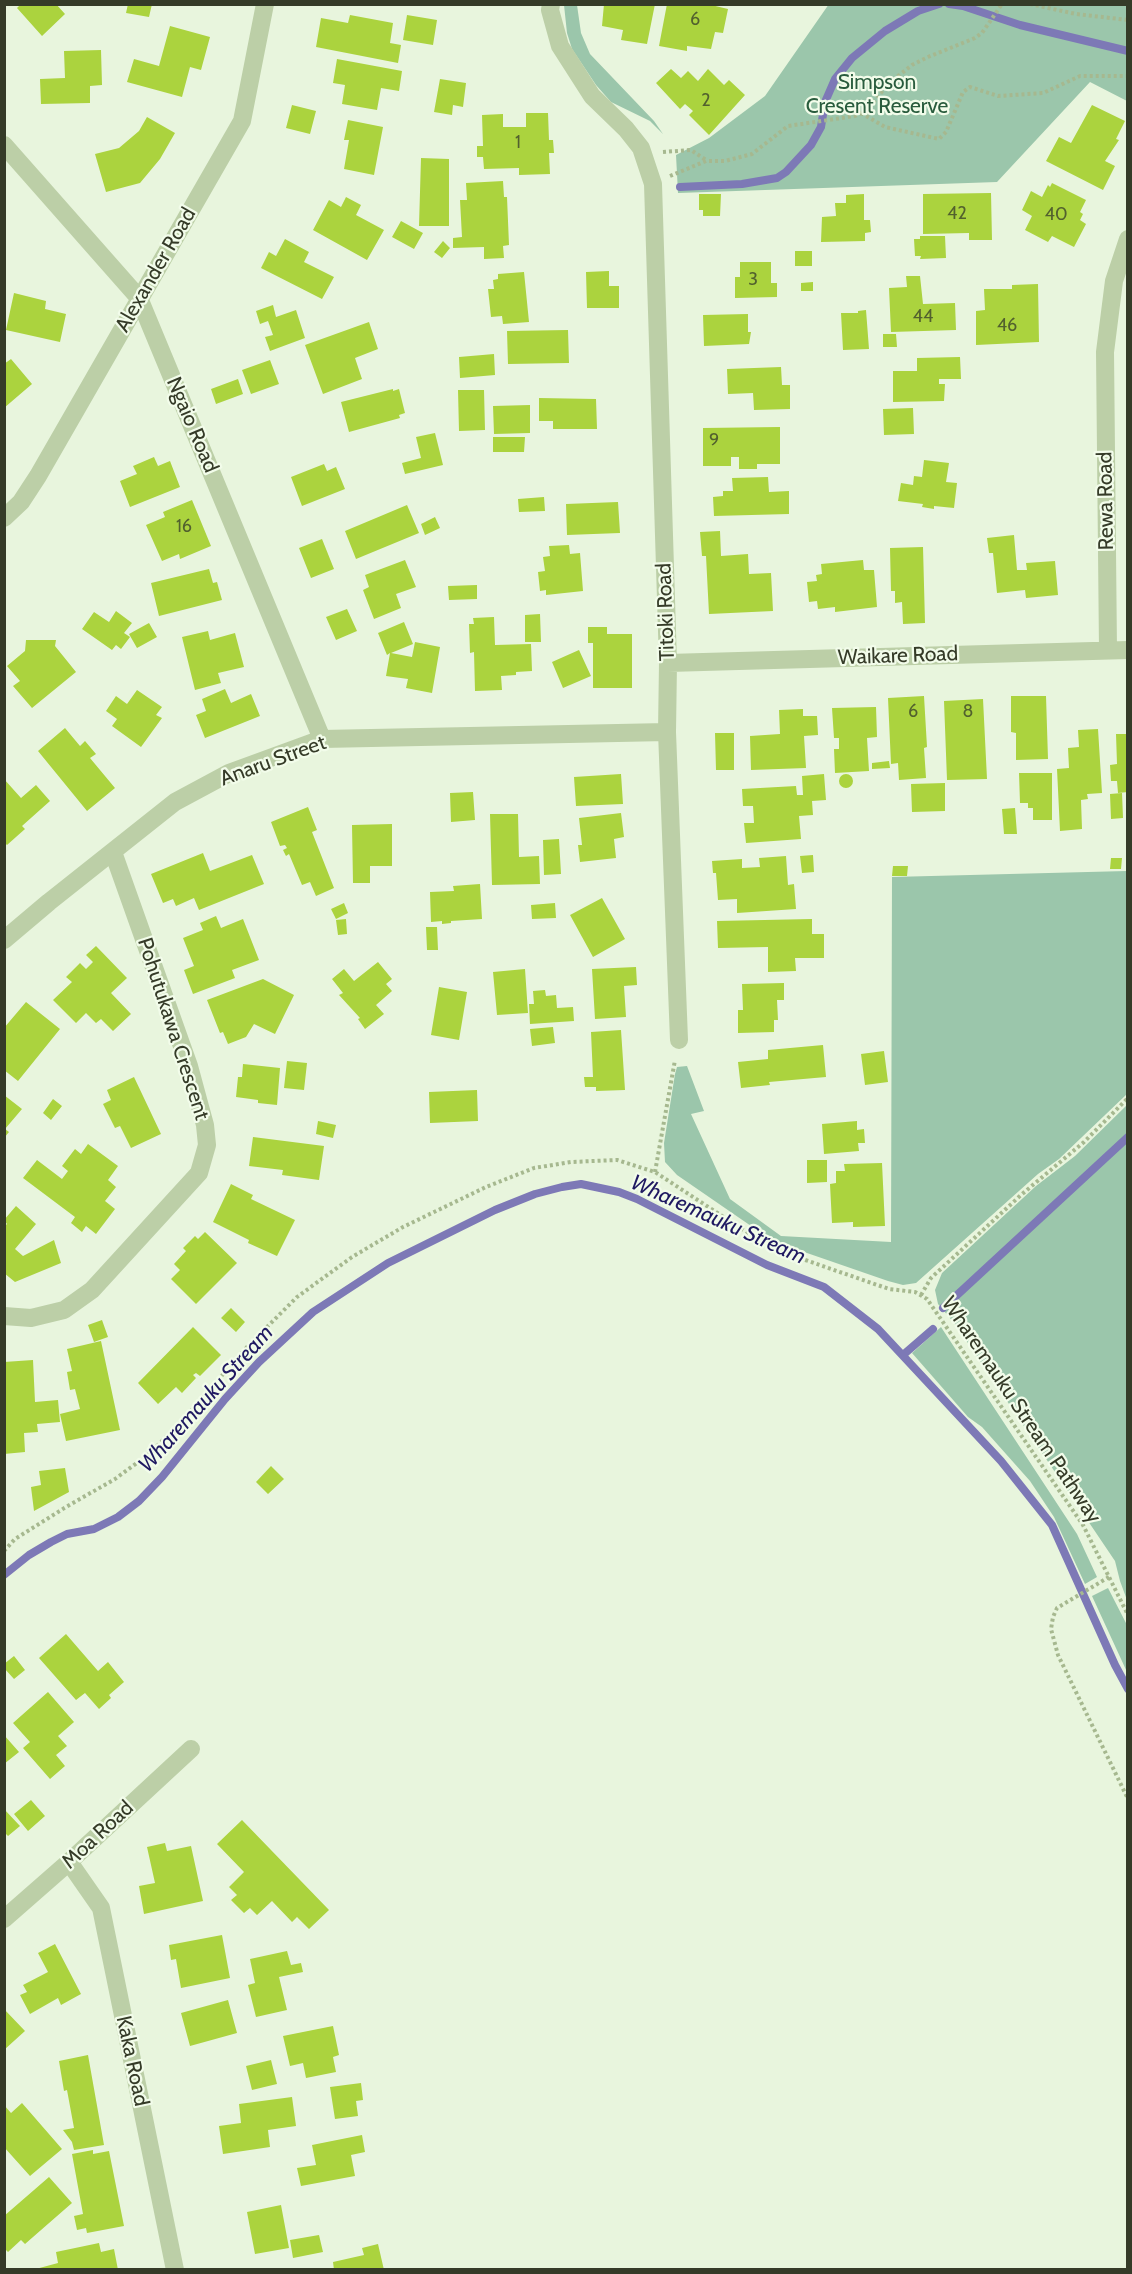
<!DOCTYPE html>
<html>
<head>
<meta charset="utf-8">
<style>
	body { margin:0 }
	#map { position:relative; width:1132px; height:2274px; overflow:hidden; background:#e8f5dd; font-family:Cabin,sans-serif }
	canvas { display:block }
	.frame { position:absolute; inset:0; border:6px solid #353b28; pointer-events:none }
</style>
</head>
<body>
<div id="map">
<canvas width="1132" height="2274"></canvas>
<div class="frame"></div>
</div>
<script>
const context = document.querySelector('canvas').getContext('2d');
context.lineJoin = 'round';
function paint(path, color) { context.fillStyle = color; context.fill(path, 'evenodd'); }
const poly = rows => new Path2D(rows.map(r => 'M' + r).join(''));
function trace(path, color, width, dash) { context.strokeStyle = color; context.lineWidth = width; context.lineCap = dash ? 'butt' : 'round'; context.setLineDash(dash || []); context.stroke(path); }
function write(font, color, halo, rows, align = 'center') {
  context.font = font + ' Cabin,sans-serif'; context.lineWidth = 4.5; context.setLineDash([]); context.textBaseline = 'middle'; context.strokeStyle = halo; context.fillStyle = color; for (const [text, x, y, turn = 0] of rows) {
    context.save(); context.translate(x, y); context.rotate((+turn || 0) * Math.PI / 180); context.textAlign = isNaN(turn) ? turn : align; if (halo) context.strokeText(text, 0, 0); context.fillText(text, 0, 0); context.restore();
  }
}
paint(poly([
	[829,4,1127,5,1127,101,1090,82,997,182,678,193,676,155,709,138,765,96],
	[564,5,577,5,581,33,590,54,654,121,663,134,650,121,611,102,596,85,572,49,567,33],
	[1127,871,1127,1094,1059,1159,1038,1174,916,1283,903,1285,888,1281,781,1244,767,1237,677,1175,665,1162,664,1143,675,1074,677,1067,687,1066,704,1111,691,1114,730,1199,781,1236,891,1242,892,877],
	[1127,1105,1127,1600,1120,1581,1115,1561,955,1324,938,1304,935,1290,942,1273,1036,1186,1075,1156],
	[941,1327,1077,1534,1097,1577,1085,1584,1054,1517,1030,1481,982,1427,968,1417,912,1353],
	[1108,1588,1127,1625,1127,1672,1092,1596]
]), '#9bc6ab');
trace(poly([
	[949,4,963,6,1020,25,1128,51],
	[680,187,742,184,777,178,786,172,811,145,821,127,825,102,835,79,852,58,885,31,918,11,939,4],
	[943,1308,1128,1137],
	[903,1355,933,1329],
	[4,1575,29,1555,51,1542,67,1534,94,1529,118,1517,139,1501,162,1477,225,1399,259,1362,313,1312,388,1263,495,1210,535,1194,562,1187,581,1184,619,1192,637,1199,767,1265,824,1287,878,1329,1001,1461,1052,1525,1115,1665,1128,1689]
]), '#7d79b6', 8);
paint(poly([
	[21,4,56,4,65,14,42,36,17,8],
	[128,4,152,4,149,17,126,13],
	[604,4,655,4,647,44,621,40,623,30,602,26],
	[667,4,707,4,728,9,723,33,715,32,711,49,687,46,687,51,659,46],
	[350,15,393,23,390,43,401,45,398,63,316,47,321,18,348,23],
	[407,15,437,20,433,45,403,40],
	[170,26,210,37,201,70,190,67,182,97,127,82,134,59,159,66],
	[101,50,102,85,90,86,90,103,41,104,40,79,65,78,64,51],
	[337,59,402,71,399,91,381,88,377,110,342,104,345,85,333,83],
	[671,69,681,78,688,71,698,81,708,69,724,85,729,80,745,95,709,135,689,115,693,111,685,104,680,109,656,83],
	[440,79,466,83,463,107,453,105,452,115,434,112],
	[292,105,316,111,310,134,286,128],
	[1092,105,1125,121,1116,139,1119,140,1105,161,1115,166,1103,190,1046,161,1059,137,1071,143],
	[526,113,548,113,549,140,553,140,554,153,549,153,550,174,519,175,519,168,484,169,483,157,477,157,477,146,483,146,482,115,503,114,503,127,526,127],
	[147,117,175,133,160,159,140,183,106,192,95,154,119,148,139,131],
	[348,120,383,127,374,175,344,169,349,140,344,140],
	[421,158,449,159,449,226,419,226],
	[503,181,504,197,507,197,509,245,503,246,504,258,484,259,484,247,453,248,453,238,462,237,460,200,467,200,466,183],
	[1052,183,1086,200,1080,212,1083,214,1080,220,1086,224,1074,247,1052,236,1048,242,1025,230,1032,216,1022,210,1031,191,1042,197,1048,185,1050,187],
	[991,193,992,240,969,240,969,233,923,234,923,194],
	[699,194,721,194,720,216,703,216,703,210,699,210],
	[864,194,864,220,870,220,871,232,865,233,865,241,821,242,822,217,836,216,835,203,846,203,846,195],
	[346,197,361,205,356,215,384,230,367,260,313,230,329,200,341,207],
	[401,221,423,233,414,249,392,237],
	[920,236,945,236,946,258,920,259,921,256,915,256,914,239,920,239],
	[285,239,309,252,304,262,334,277,322,299,261,268,269,252,276,256],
	[443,241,450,248,442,258,434,252],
	[795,251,812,251,812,266,795,266],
	[740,262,771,262,771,283,777,283,777,297,735,298,735,277,740,277],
	[609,271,609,286,619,286,619,308,587,308,586,272],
	[524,272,529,322,503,324,502,316,491,317,488,289,494,289,493,280,498,279,498,274],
	[906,276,920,276,923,304,955,303,956,330,891,332,889,288,907,287],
	[813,282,813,291,801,291,801,283],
	[1038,284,1039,342,976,345,976,311,985,310,984,289,1012,289,1012,285],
	[14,293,46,301,45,309,66,314,60,342,6,330],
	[273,305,276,317,296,310,305,338,270,351,265,337,273,335,268,321,260,324,256,311],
	[866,310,869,349,843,350,841,313,858,313,858,311],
	[748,314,748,332,751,332,749,344,704,346,703,315],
	[369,322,378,349,355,358,362,379,323,394,305,345],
	[568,330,569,363,508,364,507,331],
	[883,334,896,334,897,347,883,347],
	[494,354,495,375,460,378,459,357],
	[960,357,961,379,939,379,939,384,945,384,944,401,893,402,893,371,917,371,917,358],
	[11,359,32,384,4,408,4,364],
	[270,360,279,384,251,394,242,370],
	[781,367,782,385,790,385,790,409,754,410,753,393,728,394,727,369],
	[238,379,243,394,216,404,211,389],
	[393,389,393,391,399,389,405,413,399,415,400,418,349,432,341,402],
	[458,390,484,390,485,430,459,431],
	[539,398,596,399,597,429,553,429,553,421,539,421],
	[530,405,530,433,494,434,493,406],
	[913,408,914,434,884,435,883,409],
	[780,427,780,464,757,464,757,469,739,469,739,457,731,457,731,466,703,466,703,428],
	[435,433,443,465,405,474,402,463,421,458,416,437],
	[493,437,525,437,524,452,493,452],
	[154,457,158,466,170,461,180,487,130,507,120,481,137,474,133,466],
	[924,460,949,463,946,482,957,483,954,508,934,506,934,509,922,507,923,504,898,501,901,483,913,485,914,476,922,477],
	[324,464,327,471,336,467,345,489,302,506,291,477],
	[768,477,769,492,789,491,789,514,714,516,713,497,723,496,723,491,733,491,732,478],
	[544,497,545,511,519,512,518,499],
	[192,500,211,546,180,559,179,554,162,561,146,525,165,517,163,512],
	[618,502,620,533,567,535,566,504],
	[407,505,419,533,356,559,345,531],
	[435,517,440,528,425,535,421,524],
	[720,531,721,556,748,554,749,574,771,573,773,611,709,614,706,556,702,556,700,532],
	[1014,535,1017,570,1027,570,1026,563,1055,561,1058,595,1026,598,1025,590,997,593,993,553,989,553,987,538],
	[322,539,334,569,311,578,299,548],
	[569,545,570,554,580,553,583,591,546,595,546,590,540,591,538,572,545,571,543,557,550,556,549,546],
	[923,547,925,623,903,624,902,602,895,603,895,591,891,591,890,548],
	[405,560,416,587,396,594,401,608,374,619,363,590,369,587,365,575],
	[863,560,864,570,874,570,877,607,835,612,835,607,818,609,817,601,809,602,807,582,817,581,816,575,822,574,821,564],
	[209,569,213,583,217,582,222,600,159,616,151,583],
	[477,585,477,599,449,600,448,586],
	[347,609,357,631,336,640,326,617],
	[116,611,132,623,124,633,130,637,121,649,116,645,112,650,82,629,94,612,109,622],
	[540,614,541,642,525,642,525,615],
	[494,617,495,645,531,644,532,671,516,672,516,675,501,676,502,690,475,691,474,652,470,653,469,624,474,624,473,618],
	[404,622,413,644,391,653,412,657,415,642,440,647,432,693,406,688,408,679,386,676,390,653,387,655,378,633],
	[149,623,157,637,137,648,129,634],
	[588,627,607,627,607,634,632,634,632,688,593,688,593,643,588,643],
	[208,631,210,640,235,633,244,667,218,673,221,683,195,690,182,637],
	[26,640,56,640,55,646,76,672,32,708,13,686,20,681,7,666,25,651],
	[579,650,591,676,563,688,552,662],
	[225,689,231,703,251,694,260,716,205,738,196,715,206,711,202,699],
	[137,690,162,707,156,715,162,718,141,747,112,726,117,719,106,711,116,696,127,704],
	[924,696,927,747,924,748,926,778,899,780,898,763,891,764,888,698],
	[1011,696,1046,696,1048,759,1016,760,1016,733,1011,732],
	[983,699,987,779,947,780,944,701],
	[876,707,877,737,867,738,869,771,835,773,834,749,839,749,839,738,834,738,832,708],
	[803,709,803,716,817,716,818,735,804,736,806,768,751,770,750,736,780,734,779,710],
	[65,728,80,746,85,741,96,754,90,758,115,788,87,811,38,751],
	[1098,729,1102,793,1087,794,1088,799,1081,800,1082,829,1060,831,1057,769,1069,768,1068,748,1079,747,1078,730],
	[715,733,734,733,734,770,716,770],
	[1116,734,1128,734,1128,792,1118,793,1117,781,1111,781,1110,765,1117,764],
	[889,761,890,768,872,769,872,763],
	[1019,773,1052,773,1052,820,1033,820,1033,808,1028,808,1028,803,1020,803],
	[621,774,623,804,576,806,574,777],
	[824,774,826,800,812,801,813,815,799,816,801,839,746,843,744,823,754,823,753,806,743,806,742,789,796,786,797,795,803,795,802,776],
	'839 781a7 7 0 1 1 14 0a7 7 0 1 1-14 0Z',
	[4,779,21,798,36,785,50,801,22,826,25,829,7,845,4,842],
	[945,783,945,811,912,812,911,784],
	[473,792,475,820,451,822,450,793],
	[1122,793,1123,818,1111,819,1110,794],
	[308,807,317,830,312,832,334,888,316,896,310,882,302,885,289,854,286,856,283,850,287,848,285,845,280,846,271,822],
	[1015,808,1017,834,1004,834,1002,809],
	[621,813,624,837,614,839,616,858,580,862,578,845,582,845,579,818],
	[490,814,518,814,519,857,539,856,540,884,492,885],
	[392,824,392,866,370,866,370,883,353,883,352,825],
	[559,839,561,874,544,875,543,840],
	[203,853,210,871,252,855,264,884,199,910,194,898,176,906,173,899,163,903,151,874],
	[813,855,814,872,802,873,800,856],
	[786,856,788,885,794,884,796,909,737,913,737,899,718,900,716,873,713,873,712,861,742,859,742,868,760,867,759,858],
	[1111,858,1122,858,1121,869,1110,869],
	[893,866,908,866,907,876,892,876],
	[480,884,482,919,451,921,451,923,442,924,442,921,431,922,430,892,454,891,453,886],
	[602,898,625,939,593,957,570,915],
	[344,903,348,913,336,919,331,909],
	[555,903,556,918,532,919,531,905],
	[216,916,221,928,243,919,259,960,232,970,235,978,193,994,184,970,194,966,183,938,203,930,200,923],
	[346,919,347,934,338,935,336,920],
	[812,919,812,934,824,934,824,958,795,958,796,971,768,972,768,947,718,948,717,921],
	[426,927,437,927,438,950,427,950],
	[96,946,127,978,111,993,131,1014,113,1031,101,1019,96,1023,86,1013,76,1023,53,1000,72,982,66,977,80,963,86,969,93,962,86,955],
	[378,962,392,979,386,984,392,991,376,1005,384,1014,365,1029,358,1019,360,1018,339,995,343,993,332,979,344,969,354,981],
	[636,967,637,985,624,986,626,1017,595,1019,592,969],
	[525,969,528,1013,497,1015,493,972],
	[263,979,294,995,275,1034,254,1024,246,1037,228,1044,223,1032,220,1033,207,1000],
	[784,983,784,1000,777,1000,778,1020,774,1020,774,1032,738,1033,738,1010,743,1010,742,984],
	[439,987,467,992,459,1040,431,1035],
	[545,990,546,996,556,995,557,1008,573,1007,574,1021,530,1024,529,1004,534,1004,533,991],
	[26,1002,60,1029,18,1081,4,1070,4,1028],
	[553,1027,555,1043,532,1046,530,1029],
	[621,1030,625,1090,596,1091,596,1087,585,1087,584,1077,593,1077,591,1032],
	[823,1045,826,1077,769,1082,770,1085,741,1088,738,1062,768,1059,768,1050],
	[884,1051,888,1082,865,1085,861,1054],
	[287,1061,307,1063,304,1090,284,1088],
	[243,1064,280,1068,277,1105,258,1103,258,1100,236,1097,238,1077,242,1077],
	[134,1077,161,1134,131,1148,120,1126,115,1128,103,1104,111,1100,107,1090],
	[477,1090,478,1121,430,1123,429,1092],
	[4,1095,22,1109,5,1129,9,1132,4,1138],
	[53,1099,62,1106,51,1120,43,1113],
	[318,1121,336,1125,333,1138,316,1134],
	[857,1121,857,1130,864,1129,865,1143,858,1143,859,1151,824,1154,822,1124],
	[253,1137,324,1146,319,1180,282,1175,283,1170,249,1166],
	[88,1144,118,1166,108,1180,116,1187,105,1201,115,1209,96,1234,86,1226,82,1232,71,1223,75,1217,23,1178,37,1160,62,1179,68,1171,62,1166,75,1149,81,1154],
	[807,1160,827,1160,827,1182,807,1183],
	[882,1163,885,1226,853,1227,853,1222,832,1223,830,1184,836,1183,836,1171,845,1171,844,1164],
	[231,1184,253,1195,251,1199,295,1220,277,1256,248,1243,249,1240,213,1222],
	[16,1206,36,1224,15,1249,23,1256,54,1240,61,1263,15,1282,4,1273,4,1227,7,1224,4,1220],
	[205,1232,237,1263,196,1304,171,1279,180,1270,174,1264,186,1251,183,1248,195,1236,198,1239],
	[231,1308,245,1322,236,1332,221,1318],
	[102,1320,108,1337,94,1342,88,1325],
	[193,1327,221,1355,200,1376,196,1373,193,1375,196,1378,182,1393,176,1387,158,1404,138,1383],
	[101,1341,120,1430,66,1441,60,1414,80,1409,75,1389,70,1390,67,1372,72,1371,67,1349],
	[33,1360,35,1402,58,1400,60,1422,37,1424,38,1432,24,1433,25,1452,4,1454,4,1362],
	[271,1466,284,1479,268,1494,256,1482],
	[65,1468,69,1492,34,1511,31,1487,41,1485,39,1471],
	[66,1634,98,1671,108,1662,124,1682,109,1695,111,1698,99,1709,85,1693,76,1700,39,1658],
	[14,1656,25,1670,14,1679,4,1668,4,1664],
	[48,1692,74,1722,58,1736,67,1746,56,1755,65,1766,50,1779,23,1748,30,1742,13,1723],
	[4,1735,19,1752,4,1764],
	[31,1800,45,1816,28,1831,14,1814],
	[4,1809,20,1826,8,1836,4,1832],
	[242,1820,329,1910,309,1929,297,1917,292,1922,272,1901,257,1915,250,1908,244,1913,231,1900,237,1895,229,1887,244,1872,217,1844],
	[165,1843,167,1851,191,1846,203,1901,144,1914,139,1886,155,1883,147,1847],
	[222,1935,230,1978,181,1988,176,1959,171,1960,169,1945],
	[55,1944,81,1994,61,2005,58,1998,30,2014,20,1995,27,1992,23,1985,48,1972,38,1953],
	[287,1951,291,1965,301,1963,303,1972,279,1977,287,2010,256,2017,248,1985,255,1983,250,1959],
	[228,2000,237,2033,190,2046,181,2013],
	[4,2009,25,2031,4,2050],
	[333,2026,339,2055,333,2057,336,2072,306,2078,303,2063,290,2066,283,2036],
	[88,2055,104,2145,74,2150,72,2142,63,2130,74,2128,67,2090,64,2091,59,2061],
	[271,2060,277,2084,252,2090,246,2066],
	[361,2083,363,2100,356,2101,358,2116,335,2119,330,2087],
	[292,2097,296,2126,268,2130,270,2147,223,2154,219,2126,241,2123,239,2104],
	[22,2103,62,2149,30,2176,4,2147,4,2105,11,2113],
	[362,2135,365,2152,351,2155,355,2176,301,2186,297,2168,316,2165,312,2145],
	[93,2150,93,2154,109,2151,124,2226,87,2233,86,2228,77,2230,74,2216,83,2214,72,2154],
	[49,2177,72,2203,25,2244,21,2240,8,2252,4,2248,4,2216],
	[281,2205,289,2248,255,2254,247,2212],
	[319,2235,323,2252,293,2258,290,2240],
	[99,2243,101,2252,114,2249,118,2270,32,2270,58,2263,56,2252],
	[378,2244,384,2270,334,2270,333,2262,364,2255,362,2248]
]), '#abd33e');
trace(poly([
	[1030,4,1076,14,1128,20],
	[861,113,885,127,939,139,946,132,963,92,970,87,998,96,1043,93,1080,76,1128,76],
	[663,152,691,150,706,160],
	[670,176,706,161,725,161,752,154,788,126,855,116,861,113,871,105,888,84,912,65,928,57,975,38,982,33,1002,4],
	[655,1172,675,1060],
	[921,1295,931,1278,1021,1195,1084,1142,1128,1098],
	[4,1551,15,1539,66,1507,115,1479,149,1454,180,1423,247,1347,297,1297,352,1257,403,1227,486,1187,534,1168,571,1162,617,1160,655,1172,751,1235,785,1253,889,1289,915,1292,927,1299,1083,1525,1128,1615],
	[1109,1577,1057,1608,1053,1617,1051,1629,1058,1655,1128,1799]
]), '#a6b88f', 4, [3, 3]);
trace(poly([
	[551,4,550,10,560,46,592,96,626,129,641,148,653,184,668,663,667,732,679,1040],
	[4,145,139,298,322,739],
	[4,518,21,502,38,476,242,121,265,4],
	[1108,650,1105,352,1114,281,1128,239],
	[668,663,1128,650],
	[4,940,49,902,175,802,229,773,322,739,667,732],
	[4,1316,31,1318,64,1310,92,1290,199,1173,207,1145,205,1125,189,1066,113,852],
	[69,1862,101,1908,175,2270],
	[4,1919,69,1862,191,1749]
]), '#bccfa7', 18);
write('18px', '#52612e', null, [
	["6",695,20],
	["2",706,101],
	["1",518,143],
	["42",957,214],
	["40",1056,215],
	["3",753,280],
	["44",923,317],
	["46",1007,326],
	["9",714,441],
	["16",184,527],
	["6",913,712],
	["8",968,712]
]);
write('21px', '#295c3d', '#f2fcea', [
	["Simpson",877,83],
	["Cresent Reserve",877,107]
]);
write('21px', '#353b28', '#f2fcea', [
	["Alexander Road",156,270,-60],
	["Ngaio Road",192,425,67],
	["Rewa Road",1106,501,-91],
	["Titoki Road",666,612,-92],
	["Waikare Road",898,656,-2],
	["Anaru Street",273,761,-20],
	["Pohutukawa Crescent",173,1029,72],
	["Wharemauku Stream Pathway",1021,1410,56],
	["Moa Road",98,1835,-43],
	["Kaka Road",132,2061,78]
]);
write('italic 22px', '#1f1961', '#f2fcea', [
	["Wharemauku Stream",718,1220,24],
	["Wharemauku Stream",206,1399,-48]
]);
</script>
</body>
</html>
